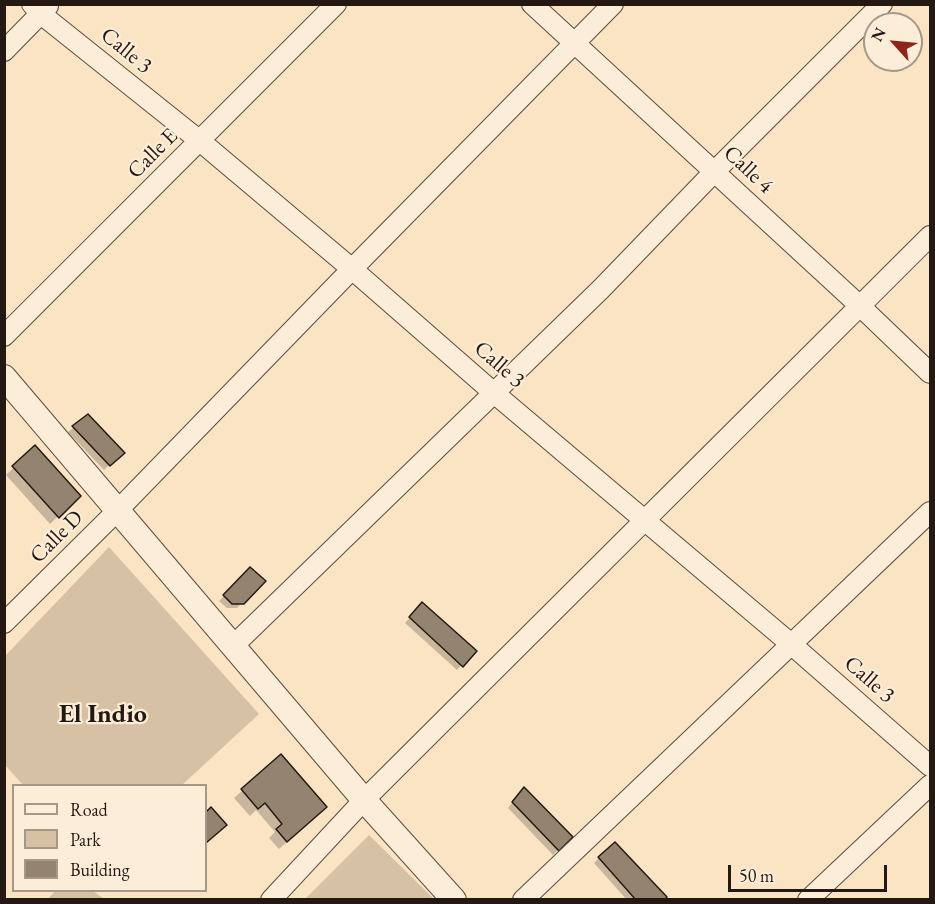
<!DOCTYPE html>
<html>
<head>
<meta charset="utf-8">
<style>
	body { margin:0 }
	#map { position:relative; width:935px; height:904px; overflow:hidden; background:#fbe4c3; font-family:"EB Garamond",serif }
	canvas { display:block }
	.frame { position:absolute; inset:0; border:6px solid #241912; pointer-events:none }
	.legend { position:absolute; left:12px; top:784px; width:195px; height:108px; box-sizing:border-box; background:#fcedd8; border:2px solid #a69889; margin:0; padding:8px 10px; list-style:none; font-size:18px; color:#241912 }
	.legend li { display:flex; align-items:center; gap:12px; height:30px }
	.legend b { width:30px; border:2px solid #a69889 }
	.north { position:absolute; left:863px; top:12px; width:60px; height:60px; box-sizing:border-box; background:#fcedd8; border:2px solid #a69889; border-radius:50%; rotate:297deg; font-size:16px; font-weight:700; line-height:24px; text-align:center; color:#241912 }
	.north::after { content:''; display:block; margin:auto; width:21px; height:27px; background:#8f2418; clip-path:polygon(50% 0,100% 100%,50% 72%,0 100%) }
	.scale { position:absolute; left:728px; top:865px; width:159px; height:27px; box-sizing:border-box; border:3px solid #241912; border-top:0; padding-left:8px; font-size:18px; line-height:21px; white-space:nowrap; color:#241912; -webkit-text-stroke:4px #fcedd8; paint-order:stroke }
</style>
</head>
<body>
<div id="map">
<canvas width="935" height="904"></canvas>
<div class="frame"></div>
<ul class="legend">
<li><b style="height:8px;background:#fcedd8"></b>Road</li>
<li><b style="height:16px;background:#d6c1a5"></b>Park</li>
<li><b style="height:16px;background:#94836e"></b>Building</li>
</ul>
<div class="north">N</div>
<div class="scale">50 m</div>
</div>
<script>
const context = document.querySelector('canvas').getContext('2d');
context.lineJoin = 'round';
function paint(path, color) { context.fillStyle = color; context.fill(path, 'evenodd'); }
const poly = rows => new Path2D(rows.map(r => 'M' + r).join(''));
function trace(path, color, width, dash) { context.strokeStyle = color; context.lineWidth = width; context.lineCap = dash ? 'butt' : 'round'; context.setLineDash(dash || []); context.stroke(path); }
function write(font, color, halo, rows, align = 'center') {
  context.font = font + ' "EB Garamond",serif'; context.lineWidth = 4.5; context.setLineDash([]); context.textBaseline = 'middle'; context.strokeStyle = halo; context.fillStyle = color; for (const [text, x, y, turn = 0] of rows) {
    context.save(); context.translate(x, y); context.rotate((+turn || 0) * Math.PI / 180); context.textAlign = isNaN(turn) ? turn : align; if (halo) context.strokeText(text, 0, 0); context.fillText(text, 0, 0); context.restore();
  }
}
paint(poly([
	[109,547,259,714,182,785,23,785,5,765,5,656],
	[369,835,434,899,305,899],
	[55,891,93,891,104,899,48,899]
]), '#d6c1a5');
paint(poly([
	[88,416,122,453,104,470,68,432],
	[35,447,79,496,50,524,6,475],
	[250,569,263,581,237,608,227,608,219,601],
	[422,604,474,652,457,670,405,623],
	[281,756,318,815,279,849,269,838,275,832,256,810,250,816,234,798],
	[519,794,571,837,553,855,508,808],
	[599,858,663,900,627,900,594,863]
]), '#0003');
const building = poly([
	[88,414,125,453,110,466,72,426,88,414],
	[35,445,81,496,59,518,12,466,35,445],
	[250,567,266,581,244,604,232,604,223,595,250,567],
	[422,602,477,651,463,667,409,617,422,602],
	[281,754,327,807,287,842,276,829,282,824,265,803,258,809,241,789,281,754],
	[524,787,573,837,559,851,512,802,524,787],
	[211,807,227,825,206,843,206,812,211,807],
	[615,842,667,897,665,900,636,900,598,857,615,842]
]);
paint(building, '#94836e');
trace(building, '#241912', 1.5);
const minor = poly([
	[32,4,41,14,200,141,352,269,494,393,791,644,930,766],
	[532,4,860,306,930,373],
	[4,51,48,6],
	[4,336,336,4],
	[4,623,118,510,352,269,613,4],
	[233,646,601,289,714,172,882,4],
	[271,900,364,800,930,236],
	[523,900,930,512],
	[808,900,930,785]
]);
const tertiary = poly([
	[4,377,364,800,454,900]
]);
trace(minor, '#5a4c3e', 22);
trace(tertiary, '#5a4c3e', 26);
trace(minor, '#fcedd8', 20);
trace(tertiary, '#fcedd8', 24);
write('22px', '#241912', '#fcedd8', [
	["Calle 3",126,51,39],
	["Calle E",153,154,-45],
	["Calle 4",748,170,43],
	["Calle 3",499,365,41],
	["Calle D",57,537,-45],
	["Calle 3",869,680,41]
]);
write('bold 26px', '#241912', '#fcedd8', [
	["El Indio",103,715]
]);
</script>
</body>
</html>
